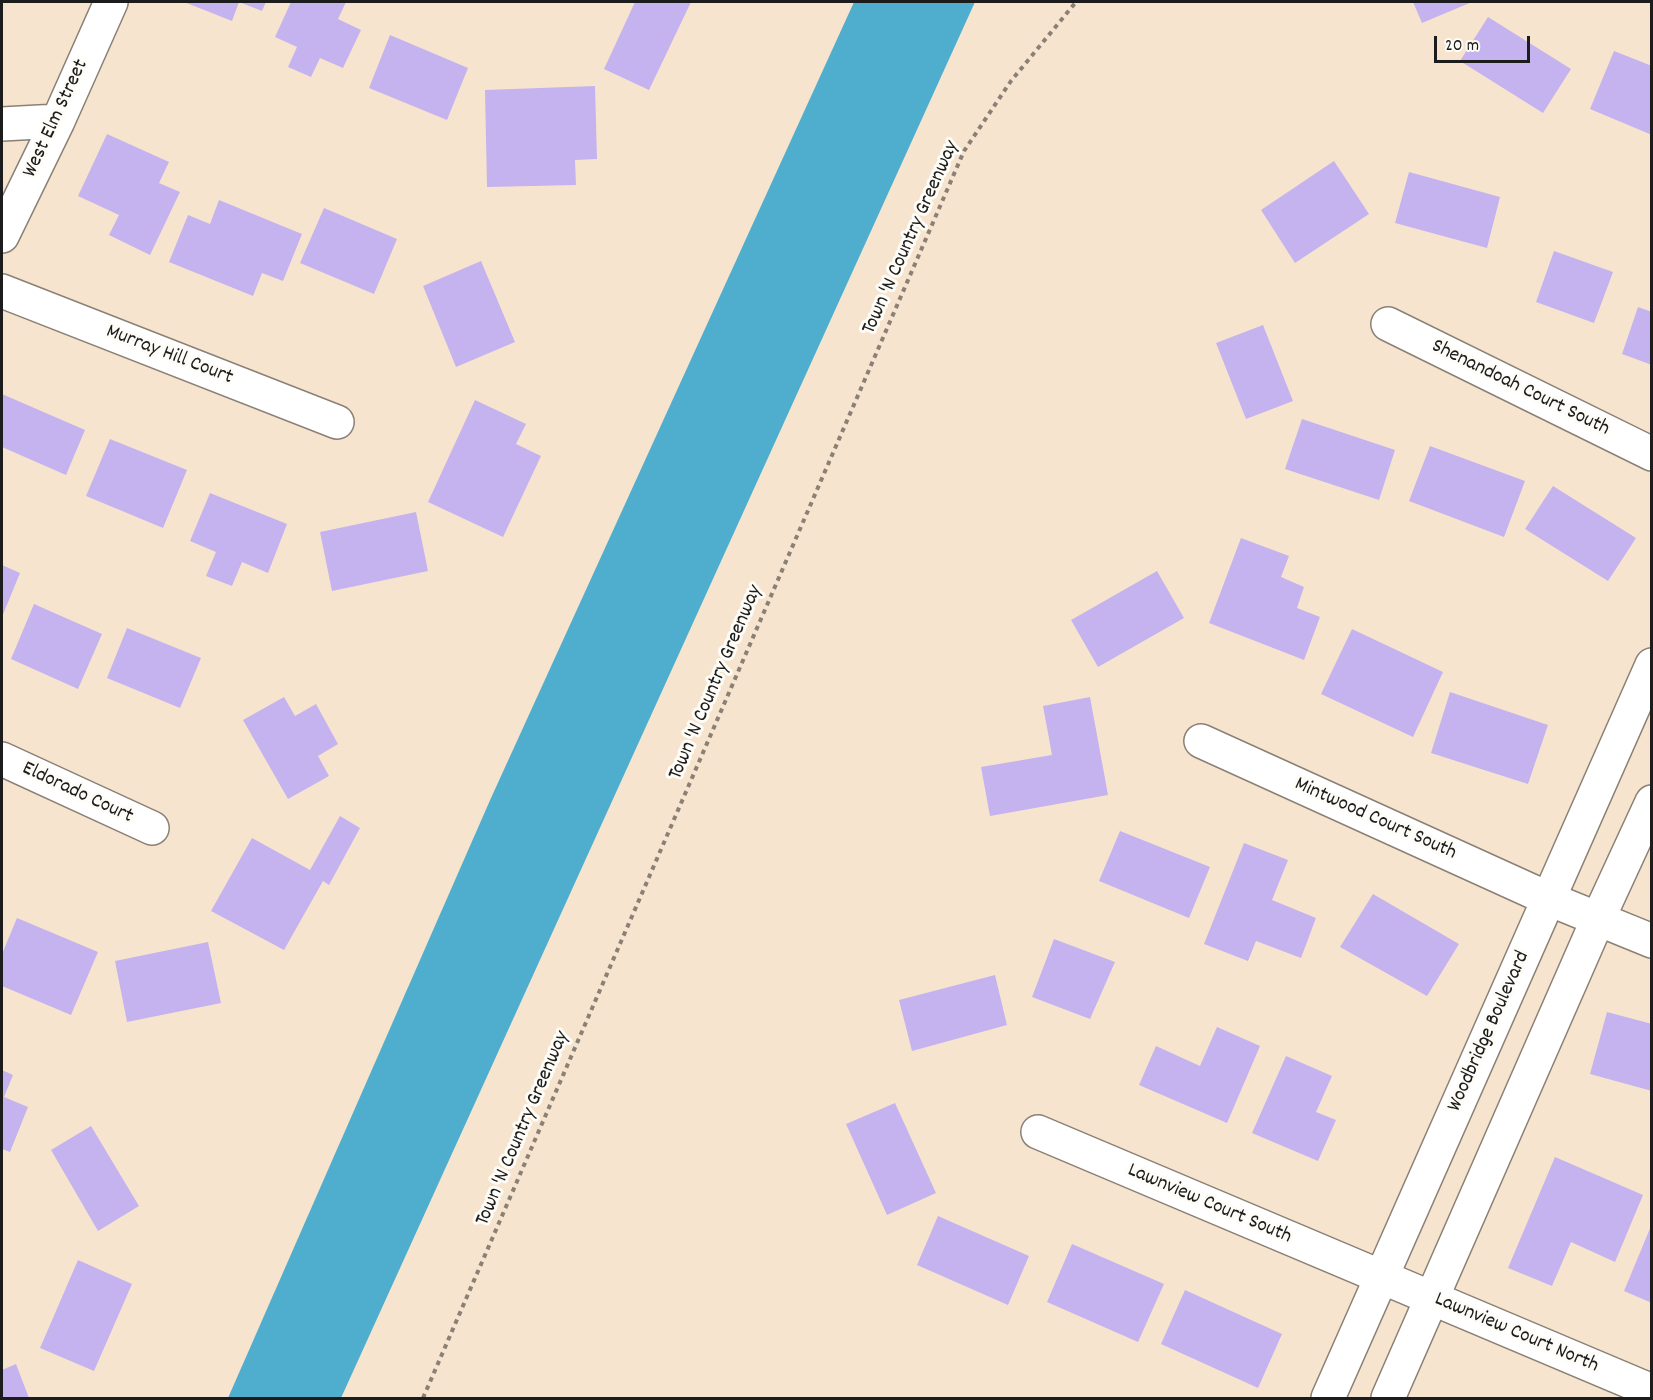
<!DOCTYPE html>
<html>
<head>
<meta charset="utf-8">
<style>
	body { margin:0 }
	#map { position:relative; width:1653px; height:1400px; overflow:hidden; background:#f7e4ce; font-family:Dekko,sans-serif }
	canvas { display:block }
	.frame { position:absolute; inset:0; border:3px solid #1c1c1c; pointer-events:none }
	.scale { position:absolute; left:1434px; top:36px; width:96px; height:27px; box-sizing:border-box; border:3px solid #1c1c1c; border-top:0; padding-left:8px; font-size:18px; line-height:21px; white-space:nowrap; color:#1c1c1c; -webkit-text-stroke:4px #fdfcf7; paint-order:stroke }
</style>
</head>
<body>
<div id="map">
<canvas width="1653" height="1400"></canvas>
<div class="frame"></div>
<div class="scale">20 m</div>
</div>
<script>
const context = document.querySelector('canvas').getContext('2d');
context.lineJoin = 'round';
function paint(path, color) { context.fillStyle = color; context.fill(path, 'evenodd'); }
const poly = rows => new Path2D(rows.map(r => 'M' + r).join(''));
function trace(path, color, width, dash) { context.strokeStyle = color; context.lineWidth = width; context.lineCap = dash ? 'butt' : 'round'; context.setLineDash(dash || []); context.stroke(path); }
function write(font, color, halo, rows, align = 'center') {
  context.font = font + ' Dekko,sans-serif'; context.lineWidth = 6; context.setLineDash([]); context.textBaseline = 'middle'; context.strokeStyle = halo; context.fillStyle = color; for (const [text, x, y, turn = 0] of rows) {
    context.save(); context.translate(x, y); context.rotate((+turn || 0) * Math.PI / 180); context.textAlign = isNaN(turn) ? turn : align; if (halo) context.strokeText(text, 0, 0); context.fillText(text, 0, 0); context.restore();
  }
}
paint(poly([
	[854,2,975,2,341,1398,228,1398,491,798]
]), '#4faece');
paint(poly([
	[184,2,266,2,262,11,239,2,232,21],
	[291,2,346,2,338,19,361,30,343,68,320,58,311,77,288,67,297,47,275,37],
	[635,2,691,2,649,90,604,69],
	[1413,2,1472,2,1422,23],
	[1488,17,1571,69,1543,113,1460,61],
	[390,35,468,68,447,120,369,88],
	[1614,51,1652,66,1652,135,1590,109],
	[595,86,597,159,575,160,576,185,487,187,485,90],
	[107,134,169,162,159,183,180,192,150,255,109,235,119,215,78,196],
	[1334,161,1369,214,1295,263,1261,210],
	[1409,172,1500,197,1487,248,1395,223],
	[219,200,302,234,283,281,262,273,253,296,169,262,188,215,210,224],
	[324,208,397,239,374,294,300,263],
	[1554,251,1613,272,1594,323,1536,302],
	[481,261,515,342,456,367,423,286],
	[1638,307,1652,312,1652,365,1622,354],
	[1263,325,1293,401,1246,419,1216,343],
	[2,394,85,430,66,475,2,447],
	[475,400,526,424,516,444,541,456,503,537,428,502],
	[1302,419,1395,450,1379,500,1285,469],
	[110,439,187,470,163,528,86,496],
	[1430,446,1525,481,1504,537,1409,501],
	[1553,486,1636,538,1608,581,1525,529],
	[210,493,287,524,268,573,242,562,232,586,206,576,216,552,190,541],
	[416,512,428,571,332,591,320,532],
	[1241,538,1289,556,1281,577,1304,587,1297,608,1320,617,1304,660,1209,623],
	[2,565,20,573,2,617],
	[1157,571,1184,618,1098,667,1071,620],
	[34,604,102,634,78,689,11,659],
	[127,628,201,658,180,708,107,678],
	[1352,629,1443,672,1413,737,1321,694],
	[1450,692,1548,725,1528,784,1431,753],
	[284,697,295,716,316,704,338,744,318,756,329,776,288,799,243,720],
	[1090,697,1108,795,990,816,981,767,1052,755,1043,706],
	[340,816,360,828,329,885,323,881,284,950,211,911,252,838,310,870],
	[1120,831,1210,867,1189,918,1099,881],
	[1244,843,1288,860,1272,900,1316,918,1301,958,1256,941,1248,961,1204,944],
	[1373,894,1459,944,1427,996,1340,947],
	[17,918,98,952,71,1015,2,986,2,954],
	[1054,939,1115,962,1090,1019,1032,997],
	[208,942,221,1003,127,1022,115,961],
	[995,975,1007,1025,912,1051,899,1000],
	[1607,1012,1652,1024,1652,1091,1590,1074],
	[1217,1027,1260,1046,1227,1123,1139,1085,1156,1046,1200,1066],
	[1286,1056,1332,1076,1316,1112,1336,1120,1318,1161,1252,1133],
	[2,1070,13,1075,4,1097,28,1107,10,1152,2,1149],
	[895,1103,936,1193,887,1215,846,1124],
	[91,1126,139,1206,98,1231,51,1150],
	[1555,1157,1643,1195,1615,1262,1571,1242,1552,1286,1508,1268],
	[938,1216,1029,1256,1008,1305,917,1265],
	[1651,1226,1652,1226,1652,1303,1624,1291],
	[1072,1244,1164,1284,1138,1342,1047,1302],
	[78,1260,132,1284,94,1371,40,1348],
	[1185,1290,1282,1334,1258,1388,1161,1344],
	[16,1364,29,1398,2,1398,2,1370]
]), '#c4b3ef');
const minor = poly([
	[2,124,58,121],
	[2,236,58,121,111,2],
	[2,291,337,422],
	[1388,324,1652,454],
	[1201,741,1549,899,1652,941],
	[2,759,152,828],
	[1038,1132,1652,1391]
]);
const tertiary = poly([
	[1328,1398,1652,665],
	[1388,1398,1598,919,1652,802]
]);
trace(minor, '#8a8075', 36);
trace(tertiary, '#8a8075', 36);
trace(poly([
	[423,1398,964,151,1011,81,1076,2]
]), '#8a8075', 4, [4.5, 4.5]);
trace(minor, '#fff', 33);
trace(tertiary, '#fff', 33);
write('21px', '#1c1c1c', '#fdfcf7', [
	["West Elm Street",57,119,-65],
	["Town 'N Country Greenway",912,238,-66],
	["Murray Hill Court",169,356,21],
	["Shenandoah Court South",1520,389,26],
	["Town 'N Country Greenway",717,683,-67],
	["Eldorado Court",77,794,25],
	["Mintwood Court South",1375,820,24],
	["Woodbridge Boulevard",1490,1032,-66],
	["Town 'N Country Greenway",524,1129,-67],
	["Lawnview Court South",1209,1205,23],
	["Lawnview Court North",1516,1334,23]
]);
</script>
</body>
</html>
